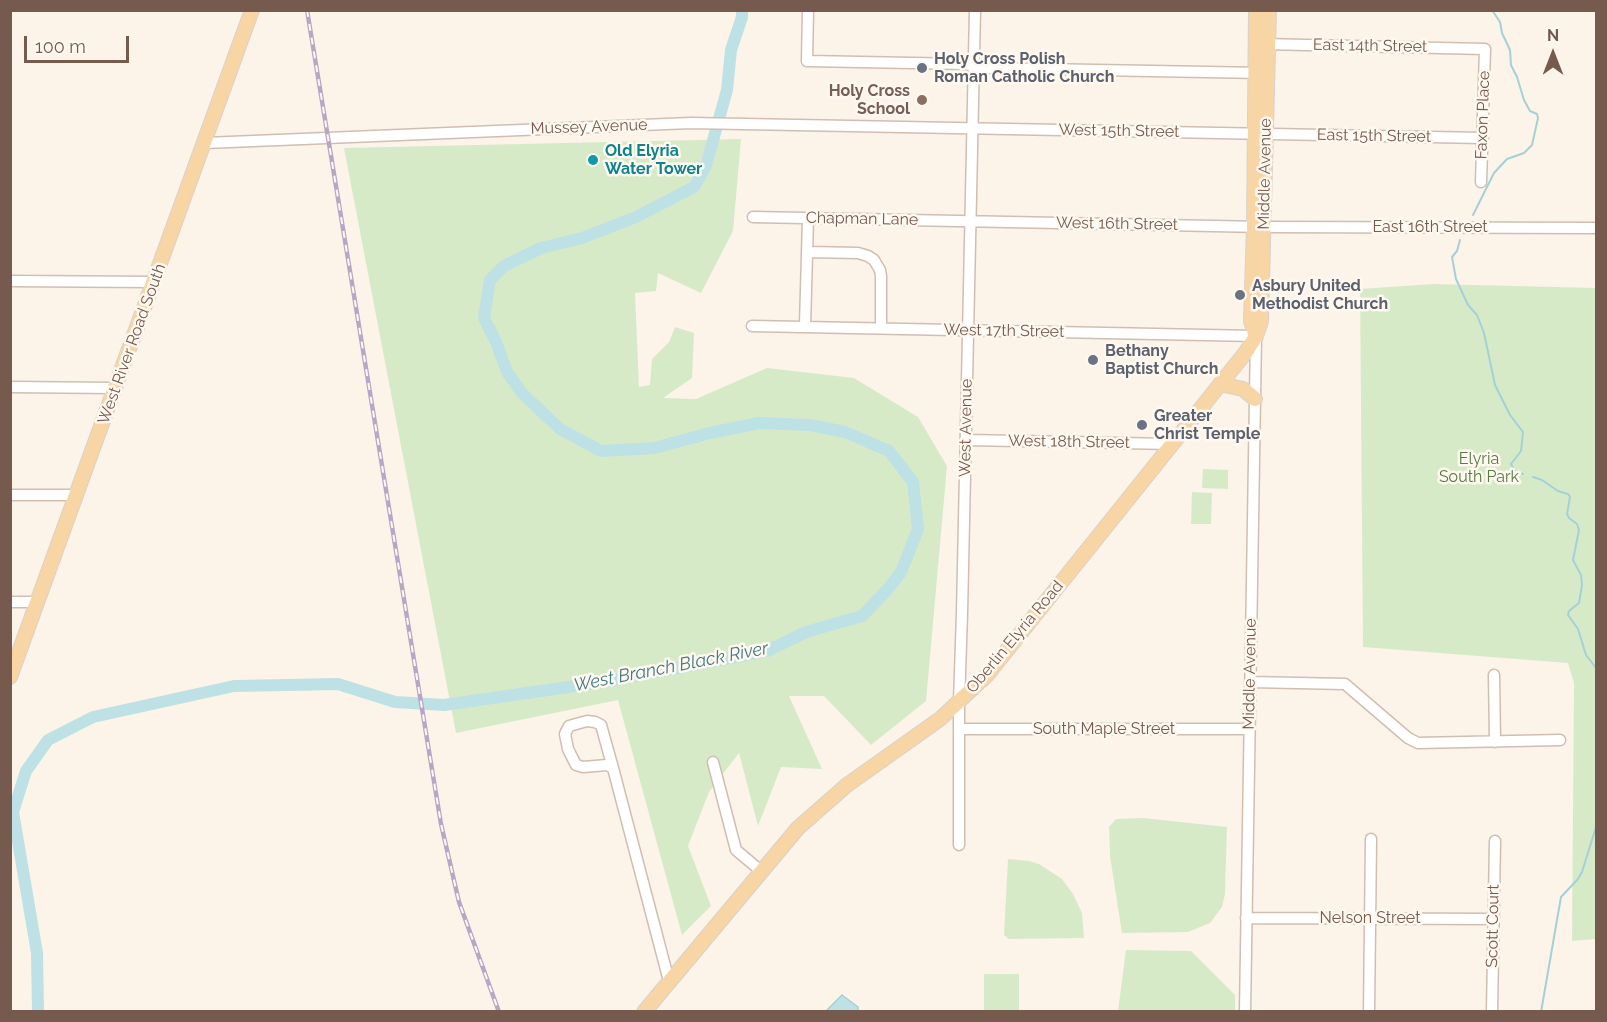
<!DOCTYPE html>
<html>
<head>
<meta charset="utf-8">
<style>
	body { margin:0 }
	#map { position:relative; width:1607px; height:1022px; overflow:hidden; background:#fcf4e9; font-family:Raleway,sans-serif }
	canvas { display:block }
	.frame { position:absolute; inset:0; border:12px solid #765a4d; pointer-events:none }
	.north { position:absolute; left:1523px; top:24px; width:60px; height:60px; -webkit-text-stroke:4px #fef8f0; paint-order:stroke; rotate:0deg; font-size:16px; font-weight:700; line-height:24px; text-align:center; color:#765a4d }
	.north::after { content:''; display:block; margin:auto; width:21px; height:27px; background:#765a4d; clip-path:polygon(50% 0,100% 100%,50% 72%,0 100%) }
	.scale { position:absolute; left:24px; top:36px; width:105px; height:27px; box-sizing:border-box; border:3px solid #765a4d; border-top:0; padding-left:8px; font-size:18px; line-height:21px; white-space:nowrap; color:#765a4d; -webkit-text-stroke:4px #fef8f0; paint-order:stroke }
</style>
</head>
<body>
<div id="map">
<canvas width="1607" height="1022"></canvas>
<div class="frame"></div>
<div class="north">N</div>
<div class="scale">100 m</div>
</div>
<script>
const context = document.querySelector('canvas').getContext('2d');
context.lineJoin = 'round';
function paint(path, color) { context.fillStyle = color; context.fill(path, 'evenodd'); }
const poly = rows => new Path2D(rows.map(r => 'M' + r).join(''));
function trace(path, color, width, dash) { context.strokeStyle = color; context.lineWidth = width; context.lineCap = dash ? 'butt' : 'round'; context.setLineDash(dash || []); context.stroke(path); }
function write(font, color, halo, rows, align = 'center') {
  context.font = font + ' Raleway,sans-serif'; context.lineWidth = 5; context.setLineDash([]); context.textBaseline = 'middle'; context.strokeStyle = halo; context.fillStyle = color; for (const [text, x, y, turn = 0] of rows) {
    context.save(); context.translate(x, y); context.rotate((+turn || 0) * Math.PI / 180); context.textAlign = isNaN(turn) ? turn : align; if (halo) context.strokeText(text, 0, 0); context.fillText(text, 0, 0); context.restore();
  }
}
paint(poly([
	[741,139,733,231,701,293,658,273,656,291,635,293,639,387,650,385,652,359,669,342,675,327,694,333,692,378,663,398,696,399,767,368,854,378,918,417,947,466,926,701,871,745,824,696,789,696,822,769,781,767,758,826,739,753,709,792,688,846,711,906,682,935,618,700,456,733,344,148],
	[1434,284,1596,288,1596,939,1572,941,1574,683,1568,663,1363,647,1360,289],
	[1203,469,1228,470,1228,489,1202,488],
	[1192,492,1212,493,1211,524,1191,524],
	[1143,818,1227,827,1225,894,1222,907,1210,923,1188,932,1122,933,1110,856,1109,827,1116,819],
	[1008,859,1029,861,1039,864,1062,879,1073,894,1082,913,1084,938,1009,939,1004,935],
	[1126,950,1191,951,1235,995,1235,1011,1118,1011],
	[984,974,1019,974,1019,1011,984,1011]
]), '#d7eac8');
const water = poly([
	[842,995,858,1007,858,1011,826,1011,842,995]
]);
paint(water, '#bee1e5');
trace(water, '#a4d1d7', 1.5);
trace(poly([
	[1473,215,1494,173,1507,159,1524,153,1532,145,1538,118,1537,114,1530,111,1524,100,1517,77,1511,65,1510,50,1502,33,1500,22,1492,10],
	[1460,240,1457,251,1452,257,1456,279,1468,305,1477,315,1484,333,1495,385,1510,415,1523,432,1521,451,1511,464,1515,471,1523,474],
	[1533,477,1542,480,1558,491,1568,494,1570,497,1567,514,1569,518,1577,524,1579,530,1573,560,1581,575,1582,585,1579,603,1569,611,1568,615,1578,629,1586,655,1596,668],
	[1541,1012,1561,897,1578,879,1582,872,1596,827]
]), '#a4d1d7', 2);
trace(poly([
	[38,1012,37,953,13,812,26,771,48,740,93,717,234,686,338,684,395,702,444,705,603,682,767,651,806,632,862,616,888,589,901,572,918,529,913,482,889,451,845,432,810,425,759,423,710,433,654,448,601,451,560,429,522,393,507,372,496,342,484,318,490,280,504,266,541,248,582,238,636,217,694,187,706,166,727,90,731,50,742,17,742,10]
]), '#bee1e5', 12);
const minor = poly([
	[808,10,807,61,965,64,984,68,1263,73],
	[1262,44,1485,49,1481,182],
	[205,143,691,123,1483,138],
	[753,217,1264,227,1596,228],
	[807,252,858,253,868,256,874,260,880,270,881,276,881,328],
	[10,281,154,282],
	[752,326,1256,336,1245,1012],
	[805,326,808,218],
	[10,387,116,388],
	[966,440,1172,444],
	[10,495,76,495],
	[10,602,37,602],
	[1494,675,1495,742],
	[1250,682,1345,684,1408,738,1418,743,1560,740],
	[959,729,1249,729],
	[713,762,736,850,761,871],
	[613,768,607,765,583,767,576,765,568,749,565,734,569,726,587,721,595,722,601,725,613,768,669,981],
	[959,845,959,703,962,613,975,10],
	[1246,918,1493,919],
	[1369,1012,1371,839],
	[1492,1012,1495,841]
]);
const major = poly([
	[1256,336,1251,321,1254,227,1256,10],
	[1220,384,1243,389,1255,399],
	[10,677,252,10],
	[644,1012,798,828,847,785,940,719,987,675,1246,352,1256,336,1261,321,1269,10]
]);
trace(minor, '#d0beb1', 13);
trace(major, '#d9d1cd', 16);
trace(minor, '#fff', 10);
trace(major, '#f8d5a5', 14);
const rail = poly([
	[307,10,441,824,459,902,499,1012]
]);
trace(rail, '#b6a7c6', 4.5);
trace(rail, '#fef8f0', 2, [7]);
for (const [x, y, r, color] of [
	[922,68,6,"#6b7280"],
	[922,100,6,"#8d6e63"],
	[593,160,6,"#0f9aa8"],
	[1240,295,6,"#6b7280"],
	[1093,360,6,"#6b7280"],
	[1142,425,6,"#6b7280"]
]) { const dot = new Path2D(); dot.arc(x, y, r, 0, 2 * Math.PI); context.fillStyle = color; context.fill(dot); trace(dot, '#fef8f0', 2); }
write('16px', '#765a4d', '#fef8f0', [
	["East 14th Street",1370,46,1],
	["Faxon Place",1483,115,-88],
	["Mussey Avenue",589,127,-2],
	["West 15th Street",1119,131,1],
	["East 15th Street",1374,136,1],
	["Middle Avenue",1265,174,-89],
	["Chapman Lane",862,219,1],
	["West 16th Street",1117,224,1],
	["East 16th Street",1430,227],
	["West 17th Street",1004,331,1],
	["West River Road South",132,344,-70],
	["West Avenue",966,428,-89],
	["West 18th Street",1069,442,1],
	["Oberlin Elyria Road",1015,637,-50],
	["Middle Avenue",1250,674,-89],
	["South Maple Street",1104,729],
	["Nelson Street",1370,918],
	["Scott Court",1493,926,-89]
]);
write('bold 16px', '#5b616d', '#fef8f0', [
	["Holy Cross Polish",934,59],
	["Roman Catholic Church",934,77],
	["Asbury United",1252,286],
	["Methodist Church",1252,304],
	["Bethany",1105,351],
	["Baptist Church",1105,369],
	["Greater",1154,416],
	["Christ Temple",1154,434]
], 'left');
write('bold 16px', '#785e54', '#fef8f0', [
	["Holy Cross",910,91],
	["School",910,109]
], 'right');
write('bold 16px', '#0d838f', '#fef8f0', [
	["Old Elyria",605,151],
	["Water Tower",605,169]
], 'left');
write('16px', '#577b45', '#fef8f0', [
	["Elyria",1479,459],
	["South Park",1479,477]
]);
write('italic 18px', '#447a82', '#fef8f0', [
	["West Branch Black River",671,667,-11]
]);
</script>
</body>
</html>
